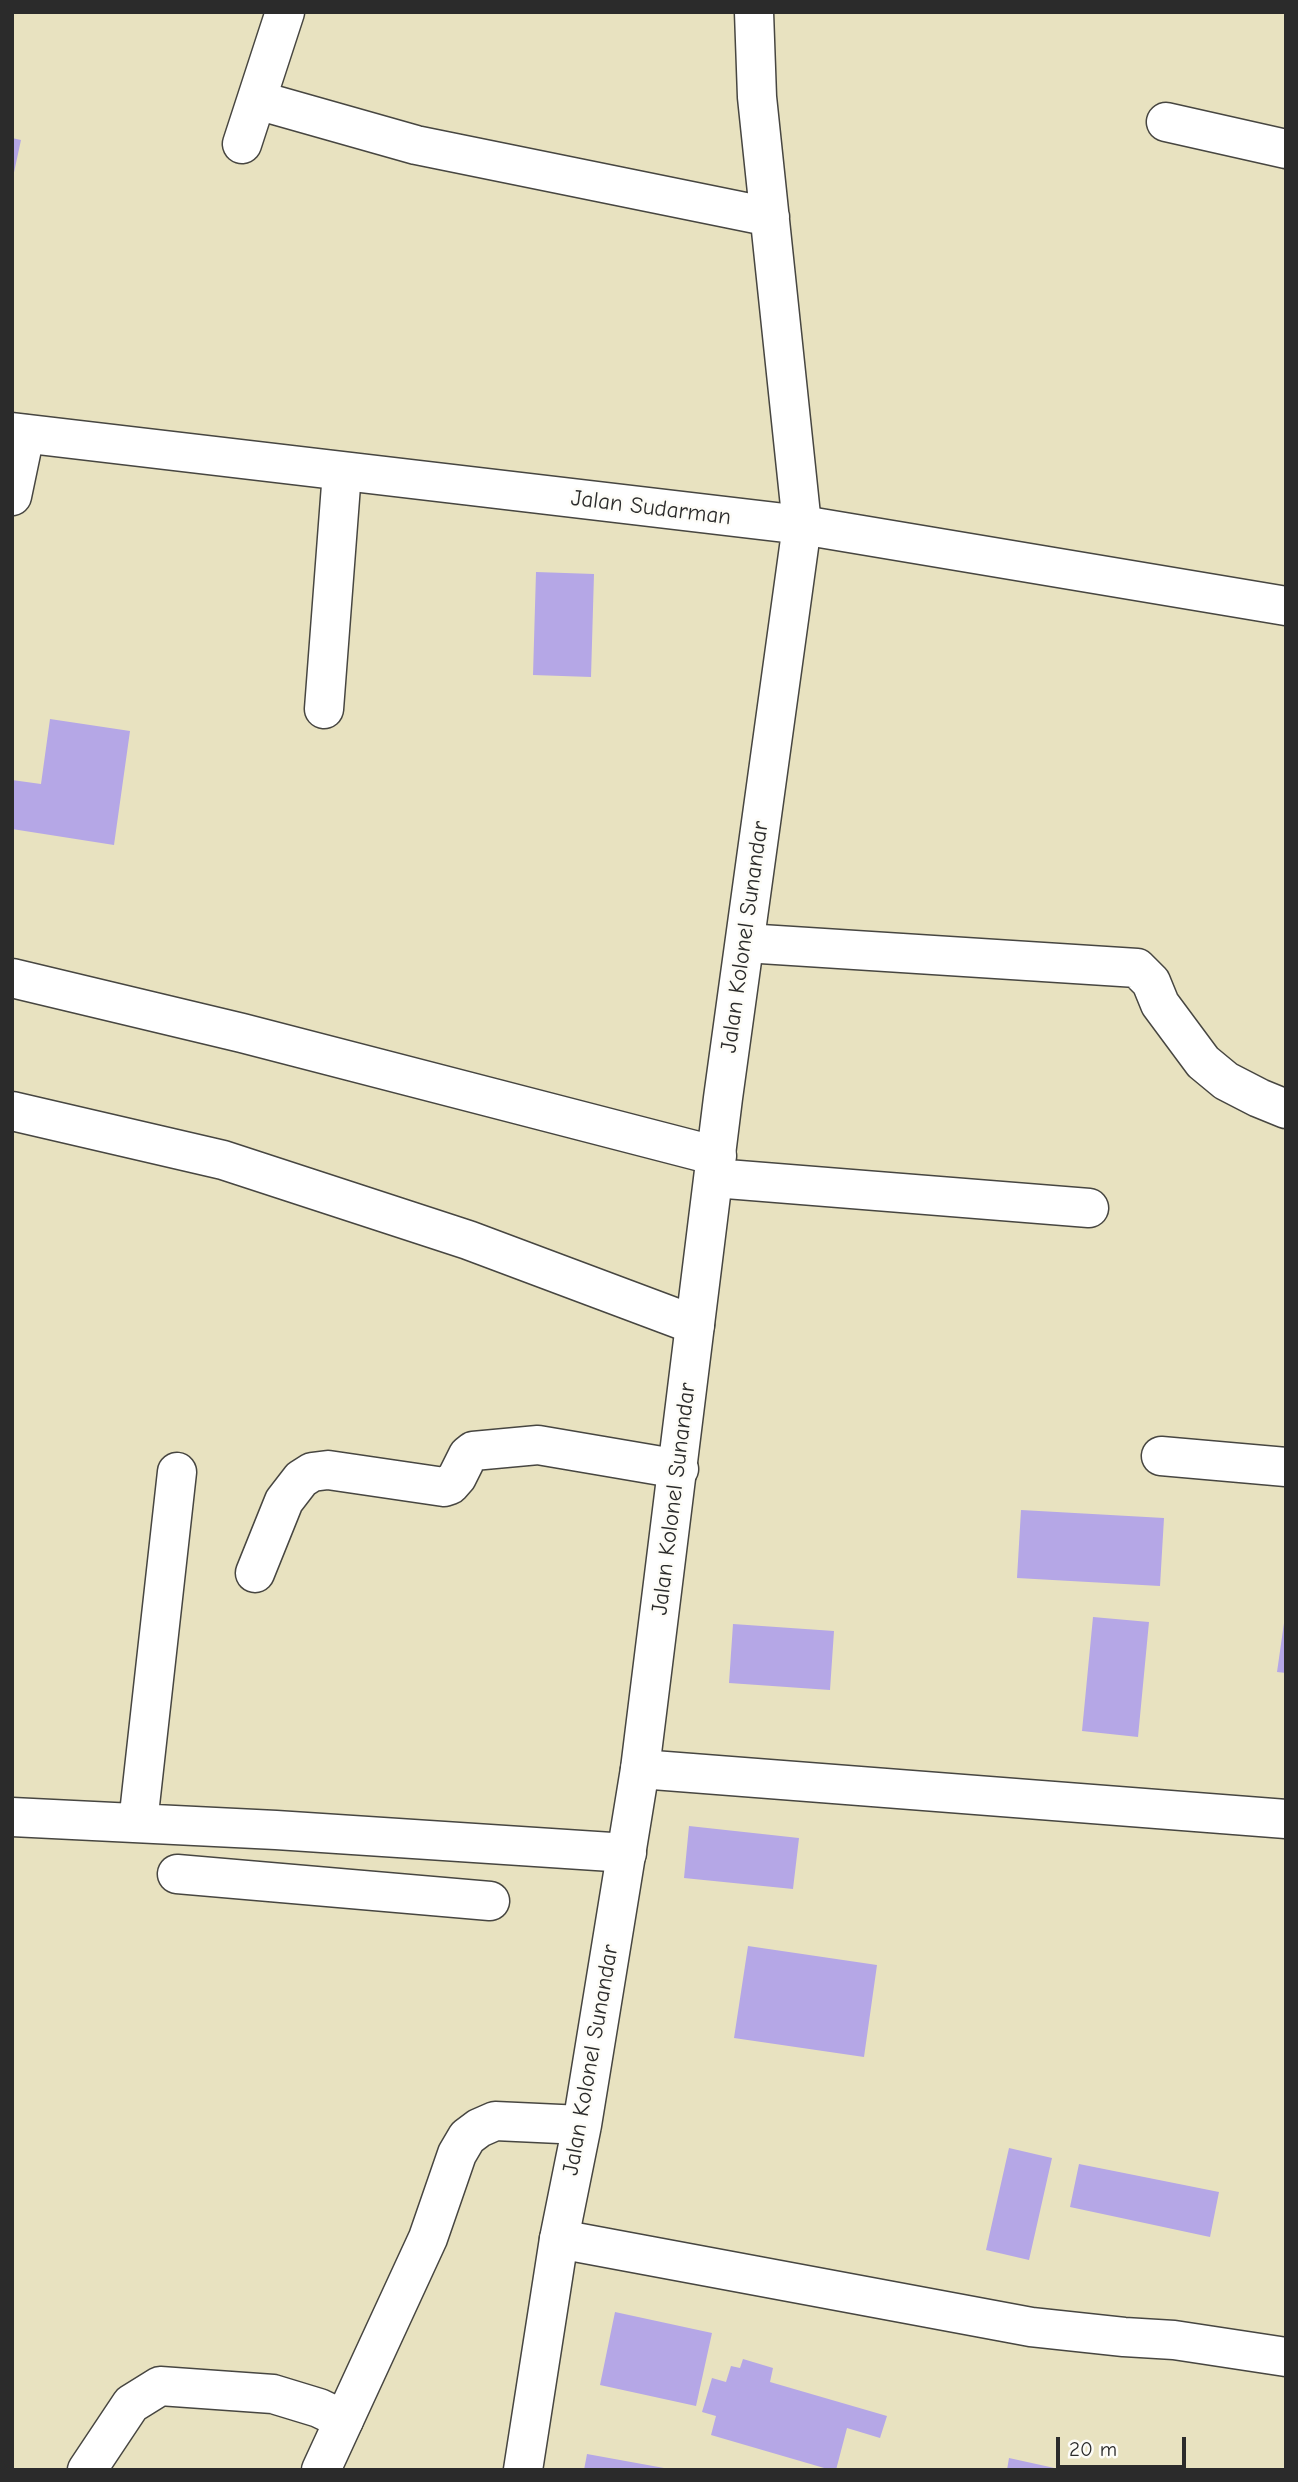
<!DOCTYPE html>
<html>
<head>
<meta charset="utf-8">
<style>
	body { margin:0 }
	#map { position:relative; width:1298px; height:2482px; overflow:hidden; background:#e8e2c0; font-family:"Comic Neue",sans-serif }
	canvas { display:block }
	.frame { position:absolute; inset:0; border:14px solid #2b2b2b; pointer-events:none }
	.scale { position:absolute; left:1056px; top:2437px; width:130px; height:32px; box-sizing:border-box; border:4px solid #2b2b2b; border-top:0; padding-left:9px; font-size:21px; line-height:24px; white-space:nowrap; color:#2b2b2b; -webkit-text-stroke:5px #fdfcf7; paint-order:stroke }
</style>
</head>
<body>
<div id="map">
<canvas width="1298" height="2482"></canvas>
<div class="frame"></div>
<div class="scale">20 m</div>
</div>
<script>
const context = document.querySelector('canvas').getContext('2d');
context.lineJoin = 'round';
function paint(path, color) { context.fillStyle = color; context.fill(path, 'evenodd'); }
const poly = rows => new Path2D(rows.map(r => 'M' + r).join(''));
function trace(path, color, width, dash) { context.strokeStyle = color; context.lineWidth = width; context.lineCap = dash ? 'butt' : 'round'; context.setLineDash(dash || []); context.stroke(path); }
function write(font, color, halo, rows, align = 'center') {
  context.font = font + ' "Comic Neue",sans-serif'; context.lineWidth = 5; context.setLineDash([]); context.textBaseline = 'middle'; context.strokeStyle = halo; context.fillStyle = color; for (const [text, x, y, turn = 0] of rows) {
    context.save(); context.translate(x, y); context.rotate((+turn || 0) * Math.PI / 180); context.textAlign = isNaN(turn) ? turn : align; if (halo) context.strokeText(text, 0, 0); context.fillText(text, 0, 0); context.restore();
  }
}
paint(poly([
	[12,138,21,140,13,177,12,177],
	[536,572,594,574,591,677,533,675],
	[50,719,130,731,114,845,12,829,12,780,41,784],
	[1021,1510,1164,1518,1160,1586,1017,1578],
	[1093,1617,1149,1622,1138,1737,1082,1731],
	[1284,1623,1286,1623,1286,1673,1277,1672],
	[733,1624,834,1631,830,1690,729,1683],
	[689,1826,799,1838,793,1889,684,1878],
	[748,1946,877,1965,864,2057,734,2038],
	[1009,2148,1052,2158,1029,2260,986,2250],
	[1079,2164,1219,2192,1210,2237,1070,2207],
	[615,2312,712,2333,696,2406,600,2385],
	[743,2359,773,2368,770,2382,887,2416,880,2438,847,2428,836,2470,831,2470,711,2435,716,2416,702,2412,712,2378,726,2382,731,2366,740,2368],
	[587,2454,664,2468,664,2470,584,2470],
	[1009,2458,1059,2469,1058,2470,1007,2470]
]), '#b5a7e6');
const minor = poly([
	[754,12,757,97,802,525],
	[257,100,416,145,770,217],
	[1166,122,1286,149],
	[242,144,285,12],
	[12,496,25,434],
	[324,709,342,472],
	[745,943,1137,968,1151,982,1160,1004,1203,1062,1226,1081,1259,1098,1286,1109],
	[12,978,242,1033,717,1156],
	[12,1111,223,1160,468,1240,695,1325],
	[714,1178,1089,1208],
	[1161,1456,1286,1467],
	[255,1573,284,1501,301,1479,312,1472,328,1470,444,1487,450,1485,457,1477,468,1455,473,1451,538,1445,679,1469],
	[640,1769,1286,1819],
	[12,1817,276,1830,627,1853],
	[138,1823,177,1472],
	[177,1874,490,1901],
	[559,2239,1031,2327,1124,2337,1174,2340,1286,2357],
	[87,2470,131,2404,160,2386,273,2394,319,2408,344,2420]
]);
const tertiary = poly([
	[12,432,802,525,1286,606],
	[321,2470,428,2238,457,2154,467,2137,479,2128,495,2121,582,2125],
	[523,2470,559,2239,582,2125,640,1769,723,1098,802,525]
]);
trace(minor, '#474641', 41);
trace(tertiary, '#474641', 41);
trace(minor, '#fff', 38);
trace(tertiary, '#fff', 38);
write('23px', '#2b2b2b', '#fdfcf7', [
	["Jalan Sudarman",651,508,7],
	["Jalan Kolonel Sunandar",745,937,-82],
	["Jalan Kolonel Sunandar",674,1499,-83],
	["Jalan Kolonel Sunandar",591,2060,-80]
]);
</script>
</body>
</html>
